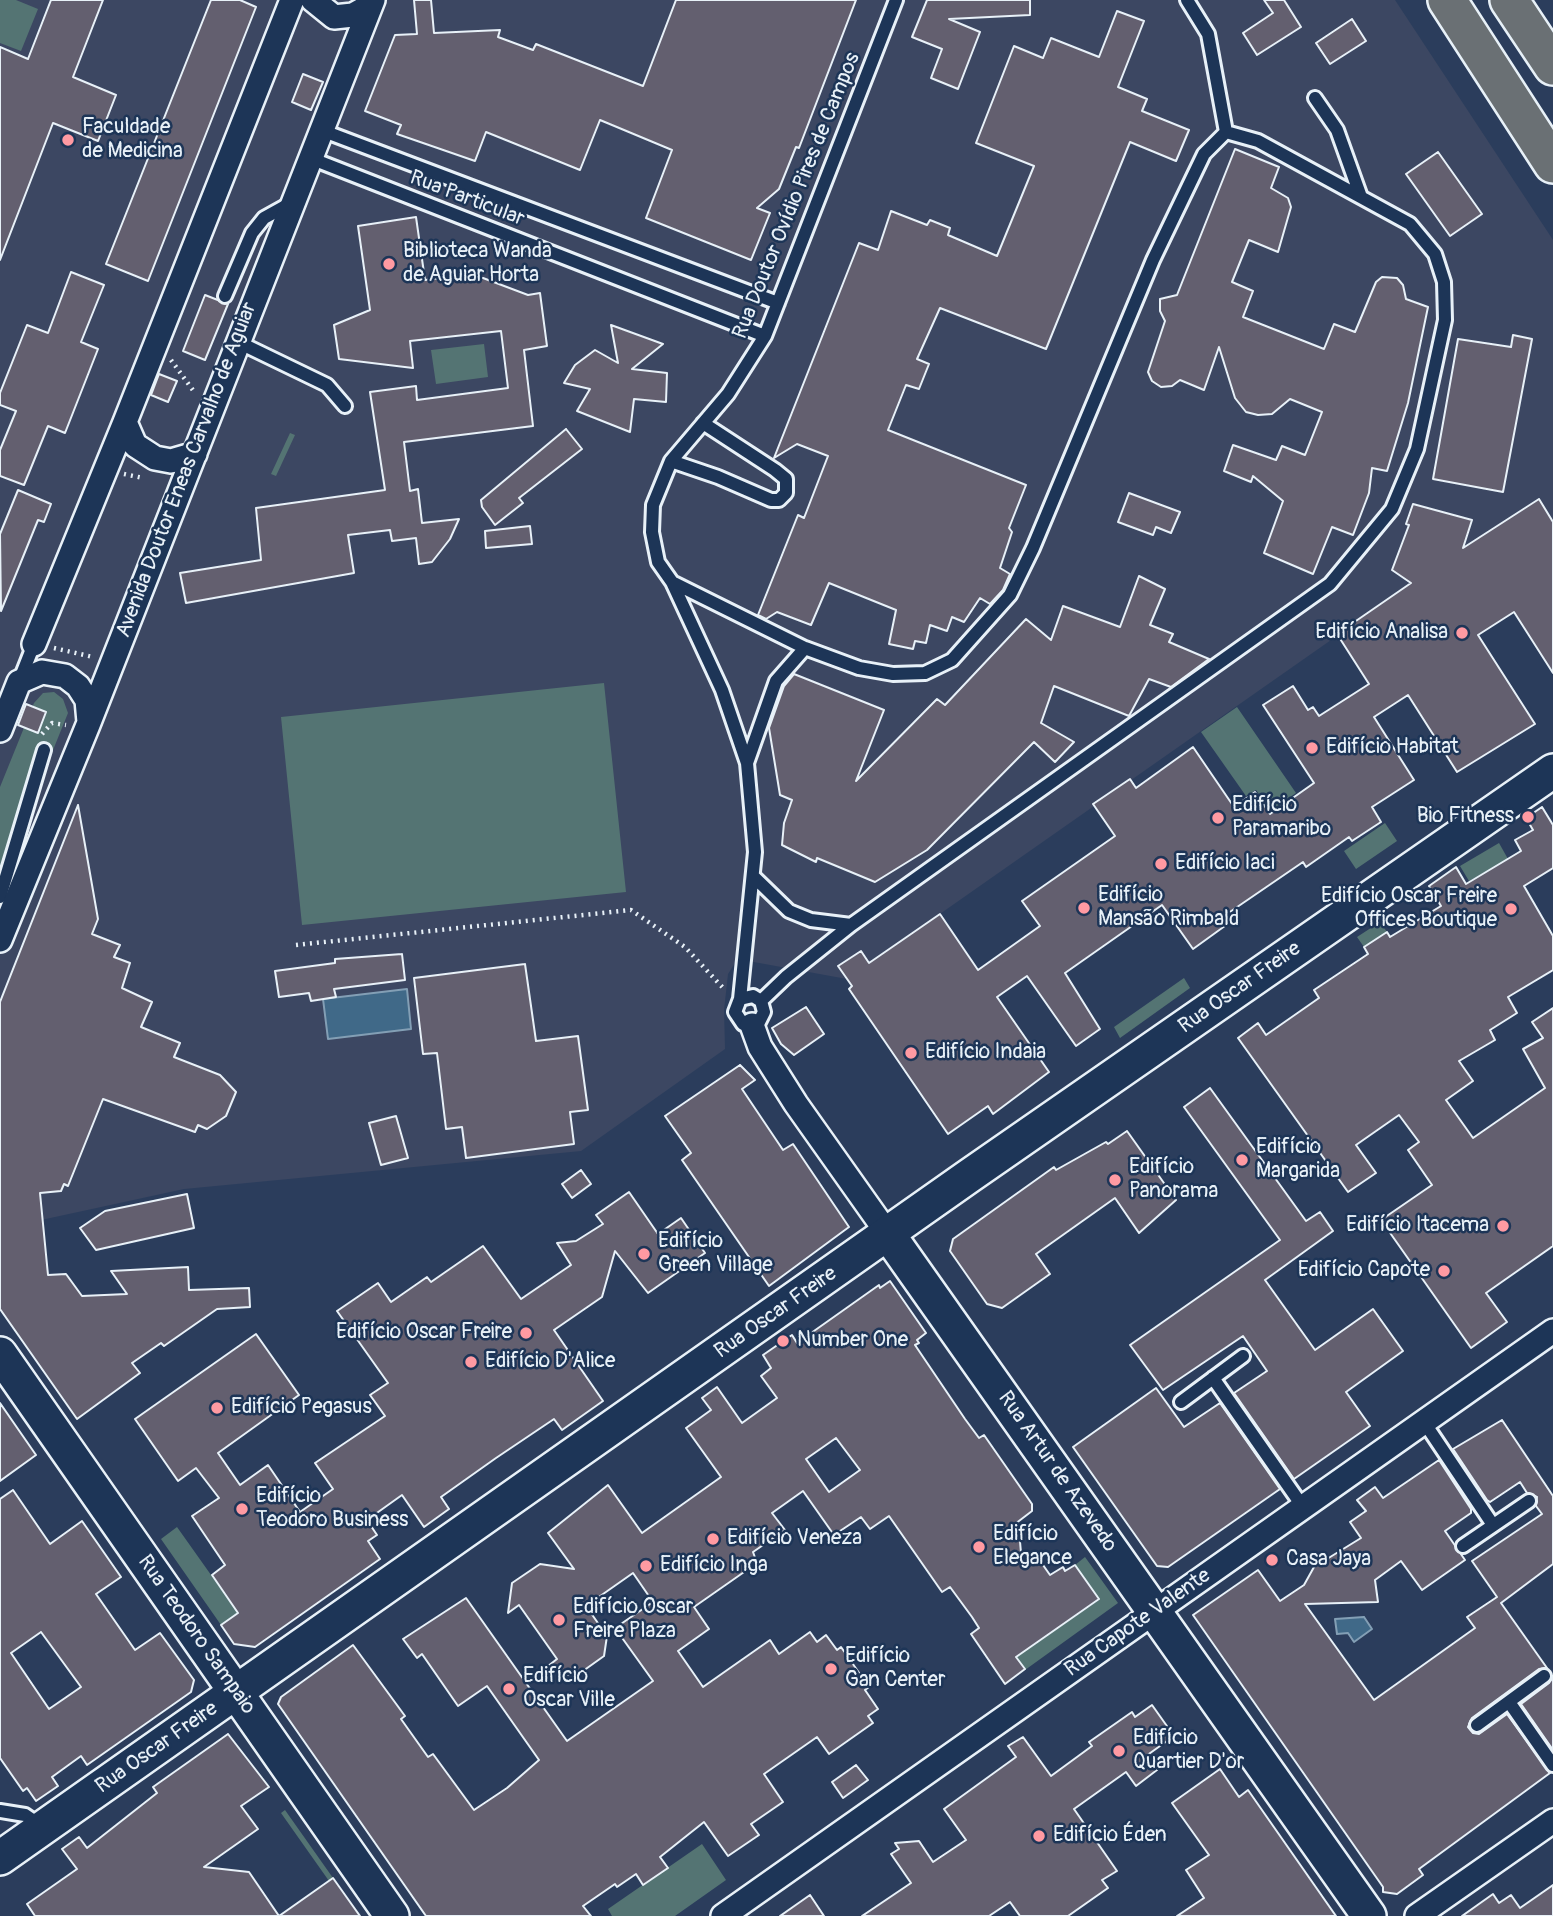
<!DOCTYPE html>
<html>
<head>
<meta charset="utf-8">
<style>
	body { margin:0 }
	canvas { display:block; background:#2b3d5c }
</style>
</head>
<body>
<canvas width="1553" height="1916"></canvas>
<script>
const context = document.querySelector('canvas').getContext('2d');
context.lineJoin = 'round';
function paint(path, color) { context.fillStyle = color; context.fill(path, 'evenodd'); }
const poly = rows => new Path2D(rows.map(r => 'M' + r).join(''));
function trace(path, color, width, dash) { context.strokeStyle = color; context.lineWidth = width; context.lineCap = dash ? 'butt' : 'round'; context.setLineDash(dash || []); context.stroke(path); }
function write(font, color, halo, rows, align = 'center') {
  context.font = font + ' Pangolin,sans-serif'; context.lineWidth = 5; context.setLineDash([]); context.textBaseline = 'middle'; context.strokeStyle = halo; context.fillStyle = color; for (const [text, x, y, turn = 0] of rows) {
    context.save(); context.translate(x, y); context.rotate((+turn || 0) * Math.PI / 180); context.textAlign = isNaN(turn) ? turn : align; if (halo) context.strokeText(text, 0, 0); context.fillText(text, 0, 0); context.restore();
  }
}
paint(poly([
	[0,0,1395,0,1553,240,1553,522,1421,577,847,979,743,960,735,963,728,974,724,1010,725,1049,581,1151,184,1189,41,1220,0,1222]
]), '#3c4762');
paint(poly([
	[0,0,16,0,38,9,21,51,0,43],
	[484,344,488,377,436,384,431,350],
	[290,433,295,435,276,476,271,474],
	[604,683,626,892,302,925,281,717],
	[54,692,63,699,68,713,0,881,0,787,34,703,43,693],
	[1237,707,1296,793,1271,810,1256,790,1246,796,1201,732],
	[1385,823,1397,841,1356,869,1344,851],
	[1499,843,1508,859,1469,881,1460,866],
	[1380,922,1387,932,1364,947,1357,937],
	[1184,978,1190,988,1120,1038,1114,1027],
	[177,1527,238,1613,221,1625,161,1539],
	[1085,1557,1118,1603,1025,1670,1016,1657,1099,1600,1075,1565],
	[285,1810,333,1878,329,1881,281,1813],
	[702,1844,726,1880,675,1916,612,1916,608,1909]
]), '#547473');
const water = poly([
	[407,989,411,1029,328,1039,323,999,407,989],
	[1364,1617,1372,1629,1354,1642,1348,1633,1337,1634,1335,1619,1364,1617]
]);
paint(water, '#406988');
trace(water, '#839fb5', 2);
const building = poly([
	[51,0,103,0,73,77,116,95,98,141,53,123,0,260,0,47,28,59,51,0],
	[211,0,240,0,256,7,148,281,106,264,211,0],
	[414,0,431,0,434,33,500,30,498,37,533,50,536,44,643,86,676,0,856,0,799,148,796,147,779,189,757,208,770,213,751,260,646,218,672,150,600,120,580,170,486,132,475,161,397,134,401,125,365,111,395,35,417,34,414,0],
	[927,0,1030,0,1030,15,949,19,980,32,958,89,931,78,942,49,912,37,927,0],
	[1264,0,1284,0,1301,27,1257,55,1243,33,1273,13,1264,0],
	[1117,11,1144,21,1118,87,1147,99,1142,111,1189,130,1176,161,1130,142,1046,349,940,308,917,359,929,364,919,389,906,385,888,430,1026,485,1009,528,1012,532,1000,568,1010,574,1003,590,990,604,980,598,964,622,952,617,947,631,930,625,926,643,915,641,913,649,889,644,896,610,829,583,811,625,777,612,766,619,758,615,798,515,804,518,828,456,797,444,774,458,859,243,878,250,891,211,927,225,930,220,950,228,948,235,997,256,1034,166,976,143,1014,46,1043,58,1051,38,1099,57,1117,11],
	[1352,19,1366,41,1330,64,1316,43,1352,19],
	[303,74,323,82,311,110,292,102,303,74],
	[1235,149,1279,167,1271,188,1288,198,1291,207,1278,252,1249,240,1232,282,1253,291,1243,317,1324,349,1334,324,1355,332,1376,282,1382,277,1397,278,1403,285,1406,299,1428,307,1408,403,1387,471,1372,468,1369,493,1353,535,1332,527,1313,574,1264,553,1283,501,1253,476,1251,482,1224,471,1233,445,1276,460,1282,446,1305,455,1322,412,1290,399,1272,414,1258,415,1246,412,1235,398,1219,347,1204,390,1180,380,1172,386,1161,387,1152,381,1148,372,1165,321,1160,311,1160,299,1177,295,1235,149],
	[1438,152,1482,214,1450,236,1406,174,1438,152],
	[416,217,425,280,456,276,483,278,528,295,540,293,547,346,524,350,533,426,404,442,410,491,418,489,422,523,459,519,450,539,432,562,419,564,416,538,392,541,390,530,348,535,354,573,186,603,180,573,261,560,256,508,385,490,370,392,416,386,417,400,508,388,501,331,410,341,413,368,339,359,334,325,370,310,358,226,416,217],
	[71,272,104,285,81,342,98,349,65,433,48,426,24,485,0,476,0,450,16,411,0,405,0,393,27,325,48,333,71,272],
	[205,295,228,304,205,360,183,351,205,295],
	[611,325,663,344,632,369,667,373,666,402,634,399,630,432,577,411,590,389,564,383,575,365,595,350,618,363,611,325],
	[1513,335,1532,339,1503,492,1433,479,1458,339,1511,347,1513,335],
	[159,374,177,381,168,402,151,395,159,374],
	[566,429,582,449,519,498,523,503,495,525,482,507,481,500,566,429],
	[18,490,51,504,44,522,38,520,1,611,0,534,18,490],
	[1129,493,1180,512,1171,533,1156,527,1153,535,1118,522,1129,493],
	[1539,499,1553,522,1553,673,1514,612,1478,635,1535,724,1457,772,1408,695,1374,717,1414,780,1372,807,1381,822,1352,841,1349,837,1306,867,1303,862,1224,916,1229,923,1193,949,1162,905,1065,973,1100,1029,1076,1046,1027,976,997,997,1049,1072,993,1114,988,1106,948,1134,849,989,852,986,838,966,861,951,869,963,940,914,978,970,1040,926,1022,901,1115,836,1093,804,1130,779,1136,788,1193,747,1234,807,1255,792,1270,814,1314,783,1263,705,1293,686,1308,710,1313,707,1319,716,1369,684,1337,634,1411,583,1392,570,1409,525,1406,524,1413,504,1472,520,1463,548,1539,499],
	[530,526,532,544,486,548,485,531,530,526],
	[1139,576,1165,589,1150,625,1173,634,1169,642,1209,659,1171,687,1149,679,1129,716,1054,686,1041,723,1074,742,1055,762,1034,742,927,850,875,882,817,858,816,862,782,845,784,823,792,800,780,795,769,728,784,686,794,674,884,710,856,781,937,699,945,705,1026,619,1051,640,1063,606,1120,627,1139,576],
	[26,704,46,712,38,733,18,725,26,704],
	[78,805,98,919,92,934,120,945,114,957,130,963,122,988,152,1002,141,1027,180,1043,174,1057,220,1075,236,1092,226,1116,207,1129,198,1125,195,1132,103,1099,68,1186,64,1184,61,1191,40,1193,48,1275,66,1274,82,1296,127,1294,111,1271,188,1267,189,1290,249,1288,250,1307,217,1309,164,1346,161,1343,132,1363,140,1373,77,1419,0,1309,0,1002,78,805],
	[1542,807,1553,825,1553,868,1524,886,1553,936,1553,970,1508,997,1517,1013,1490,1030,1495,1040,1459,1061,1473,1081,1446,1100,1473,1138,1545,1088,1523,1049,1543,1038,1532,1022,1553,1008,1553,1246,1486,1293,1507,1322,1471,1348,1381,1220,1432,1185,1408,1150,1419,1142,1399,1115,1356,1145,1376,1173,1348,1192,1238,1038,1258,1023,1266,1035,1319,998,1314,990,1368,954,1364,947,1387,932,1390,937,1441,906,1429,886,1456,867,1466,884,1521,851,1515,840,1533,830,1526,818,1542,807],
	[402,954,405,980,334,989,336,997,311,1001,309,993,279,997,275,971,335,963,335,959,402,954],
	[525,964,536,1041,578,1036,588,1110,570,1112,574,1144,466,1158,462,1127,446,1129,437,1053,423,1054,414,978,525,964],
	[806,1007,824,1034,794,1055,781,1044,772,1028,806,1007],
	[740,1065,755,1080,742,1089,783,1150,793,1144,849,1227,769,1286,682,1160,691,1153,665,1116,740,1065],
	[1210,1088,1306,1221,1320,1212,1333,1231,1265,1280,1315,1350,1373,1309,1403,1351,1346,1392,1370,1426,1294,1479,1234,1393,1267,1371,1243,1336,1163,1390,1130,1345,1280,1240,1184,1107,1210,1088],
	[396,1116,408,1158,381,1165,369,1123,396,1116],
	[1127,1131,1176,1200,1139,1233,1115,1198,1036,1254,1050,1274,1002,1308,987,1304,950,1251,953,1239,1054,1167,1056,1170,1106,1142,1108,1144,1127,1131],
	[581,1170,591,1184,572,1198,562,1184,581,1170],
	[629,1192,658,1234,681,1218,705,1253,648,1293,615,1251,602,1297,554,1330,603,1401,562,1430,554,1419,496,1458,441,1497,449,1509,424,1527,402,1495,367,1520,377,1535,368,1541,380,1559,255,1647,234,1644,221,1625,238,1613,212,1575,225,1565,192,1516,219,1498,196,1468,178,1481,135,1419,256,1334,299,1395,218,1453,240,1485,268,1465,300,1512,333,1489,315,1463,385,1416,370,1395,388,1383,337,1311,378,1283,391,1302,427,1277,431,1282,483,1246,521,1299,571,1265,557,1243,576,1241,603,1224,596,1215,629,1192],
	[187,1194,194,1228,96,1250,80,1228,105,1211,187,1194],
	[890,1281,926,1333,917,1340,919,1343,915,1345,965,1419,979,1438,984,1435,1032,1504,1032,1511,1015,1524,1019,1530,1021,1553,1030,1561,1043,1565,1050,1575,1063,1567,1065,1571,1075,1565,1099,1599,1016,1657,1025,1669,1005,1684,971,1634,979,1628,972,1617,950,1587,942,1592,889,1516,870,1529,861,1517,834,1535,803,1491,772,1513,785,1530,753,1552,757,1563,694,1607,709,1629,678,1651,703,1687,770,1640,779,1654,810,1632,817,1642,826,1635,837,1650,841,1647,869,1687,865,1690,878,1709,868,1716,873,1723,829,1754,817,1737,764,1774,783,1802,751,1824,759,1835,728,1856,704,1822,660,1857,668,1868,643,1885,636,1874,617,1887,615,1884,583,1906,591,1916,426,1916,278,1704,281,1697,353,1645,405,1716,401,1719,428,1757,433,1754,474,1810,507,1788,539,1760,487,1686,458,1706,422,1654,417,1658,403,1639,466,1598,567,1741,653,1681,615,1628,653,1602,633,1573,586,1606,607,1636,604,1656,576,1676,543,1670,557,1659,519,1605,508,1613,512,1583,540,1564,574,1569,548,1533,608,1485,642,1533,721,1477,686,1428,711,1410,702,1398,717,1387,742,1423,777,1398,761,1376,771,1368,763,1355,792,1335,797,1343,879,1285,880,1288,890,1281],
	[836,1438,860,1470,829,1492,806,1459,836,1438],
	[1156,1388,1184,1427,1220,1403,1280,1489,1168,1567,1157,1566,1073,1447,1156,1388],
	[0,1403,36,1455,0,1481,0,1403],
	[1502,1420,1553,1496,1553,1564,1501,1603,1547,1668,1539,1669,1472,1718,1468,1727,1473,1733,1479,1734,1507,1714,1550,1773,1419,1869,1423,1875,1397,1894,1383,1892,1383,1887,1193,1615,1258,1570,1280,1601,1304,1585,1314,1567,1361,1538,1350,1522,1366,1511,1357,1500,1375,1487,1383,1498,1439,1460,1471,1509,1471,1513,1445,1531,1465,1560,1422,1590,1401,1561,1375,1580,1378,1602,1305,1604,1374,1700,1475,1628,1467,1617,1497,1597,1472,1561,1542,1514,1536,1506,1537,1497,1527,1493,1520,1482,1490,1502,1487,1500,1453,1449,1502,1420],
	[13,1490,50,1544,82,1521,121,1577,96,1594,135,1650,160,1633,194,1680,191,1692,87,1765,81,1756,52,1777,58,1786,36,1801,27,1788,23,1791,0,1758,0,1499,13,1490],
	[41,1632,81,1687,49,1709,11,1653,41,1632],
	[1553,1676,1553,1750,1521,1704,1549,1683,1553,1676],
	[1152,1705,1174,1736,1146,1756,1157,1770,1136,1786,1126,1772,1074,1809,1117,1871,1102,1880,1108,1888,1068,1916,1020,1916,1010,1902,989,1916,862,1916,911,1883,891,1854,899,1849,895,1843,919,1841,933,1862,966,1840,944,1809,1016,1757,1008,1746,1023,1737,1051,1776,1092,1746,1089,1742,1132,1712,1135,1717,1152,1705],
	[228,1734,269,1787,241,1806,258,1829,204,1867,249,1872,279,1916,333,1878,360,1916,35,1916,27,1904,77,1869,62,1849,79,1837,87,1848,157,1793,153,1787,228,1734],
	[856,1765,868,1780,843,1798,832,1782,856,1765],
	[1220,1769,1239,1797,1248,1790,1336,1916,1177,1916,1204,1898,1186,1870,1209,1855,1172,1803,1220,1769],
	[1553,1885,1553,1916,1462,1916,1493,1894,1499,1903,1511,1895,1520,1908,1553,1885],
	[810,1895,824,1916,780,1916,810,1895]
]);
paint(building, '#635f6f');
trace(building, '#e8f1f8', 2);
const lane = poly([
	[1187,0,1208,34,1226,132],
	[1315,98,1337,130,1361,197],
	[321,130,778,303],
	[310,158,765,336],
	[225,296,252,233,264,218,291,203],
	[238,342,327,385,345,406],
	[671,461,718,477,771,500,779,500,786,493,786,479,775,470,703,423],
	[672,582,805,648,859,668,893,674,925,673,952,660,1010,595,1033,548,1153,260,1204,154,1226,132],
	[19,682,34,644],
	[747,763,776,681,805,648],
	[754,877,789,911,811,920,851,925],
	[0,897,44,750],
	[740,999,753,996,761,1001,764,1012,759,1022,752,1025,743,1024,735,1012,740,999,755,852,747,763,722,690,672,582,658,562,652,532,653,505,671,461,728,394,765,336,896,0],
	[761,1001,786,977,851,925,1330,584,1392,509,1417,449,1445,320,1444,282,1435,254,1410,224,1258,141,1226,132],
	[1213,1378,1303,1507],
	[1181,1402,1243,1356],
	[1424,1422,1493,1525],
	[1463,1546,1529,1501],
	[1509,1702,1553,1765],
	[1477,1725,1544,1676],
	[0,1811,25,1815,41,1826]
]);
const street = poly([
	[313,0,334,17,353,15,371,5],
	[125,422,135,445,155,458,171,461,195,454],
	[34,644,125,422,292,0],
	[0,730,19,682,42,672,65,676,78,686,87,700,89,722],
	[0,940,88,725,373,0],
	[752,1025,760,1047,796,1104,888,1234],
	[723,1916,1553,1331],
	[1417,1916,1553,1821]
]);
const secondary = poly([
	[888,1234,1369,1916],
	[0,1354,392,1916],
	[0,1858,969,1176,1553,771]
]);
const primary = poly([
	[1447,0,1553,164],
	[1509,0,1553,66]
]);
trace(lane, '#e8f1f8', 18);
trace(street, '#e8f1f8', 28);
trace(secondary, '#e8f1f8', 38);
trace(primary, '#e8f1f8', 42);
trace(poly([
	[171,360,195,393],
	[124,474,143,478],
	[54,648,93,657],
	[42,734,52,723,66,725],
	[296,945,631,910,685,947,725,990]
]), '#e8f1f8', 4.5, [2, 5]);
trace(lane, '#1d3557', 12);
trace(street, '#1d3557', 23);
trace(secondary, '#1d3557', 33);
trace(primary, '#6a7074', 37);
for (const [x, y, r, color] of [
	[68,140,7,"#ff9aa2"],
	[389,264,7,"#ff9aa2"],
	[1462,633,7,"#ff9aa2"],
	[1312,748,7,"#ff9aa2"],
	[1528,817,7,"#ff9aa2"],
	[1218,818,7,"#ff9aa2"],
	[1161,864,7,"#ff9aa2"],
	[1084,908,7,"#ff9aa2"],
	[1511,909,7,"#ff9aa2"],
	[911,1053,7,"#ff9aa2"],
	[1242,1160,7,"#ff9aa2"],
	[1115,1180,7,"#ff9aa2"],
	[1503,1226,7,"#ff9aa2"],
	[644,1254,7,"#ff9aa2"],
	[1444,1271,7,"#ff9aa2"],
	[526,1333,7,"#ff9aa2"],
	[783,1341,7,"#ff9aa2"],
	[471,1362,7,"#ff9aa2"],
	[217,1408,7,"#ff9aa2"],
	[242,1509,7,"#ff9aa2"],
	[713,1539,7,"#ff9aa2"],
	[979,1547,7,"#ff9aa2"],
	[1272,1560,7,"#ff9aa2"],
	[646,1566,7,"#ff9aa2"],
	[559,1620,7,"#ff9aa2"],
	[831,1669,7,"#ff9aa2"],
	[509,1689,7,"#ff9aa2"],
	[1119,1751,7,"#ff9aa2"],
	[1039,1836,7,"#ff9aa2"]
]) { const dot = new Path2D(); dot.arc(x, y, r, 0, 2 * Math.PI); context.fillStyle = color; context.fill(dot); trace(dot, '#1d3557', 2.5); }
write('21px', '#e8f1f8', '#1d3557', [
	["Faculdade",82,128],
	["de Medicina",82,152],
	["Biblioteca Wanda",403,252],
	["de Aguiar Horta",403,276],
	["Edifício Analisa",1448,633,"right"],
	["Edifício Habitat",1326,748],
	["Edifício",1232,806],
	["Paramaribo",1232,830],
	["Bio Fitness",1514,817,"right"],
	["Edifício Iaci",1175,864],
	["Edifício",1098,896],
	["Mansão Rimbald",1098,920],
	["Edifício Oscar Freire",1497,897,"right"],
	["Offices Boutique",1497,921,"right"],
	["Edifício Indaia",925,1053],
	["Edifício",1256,1148],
	["Margarida",1256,1172],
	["Edifício",1129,1168],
	["Panorama",1129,1192],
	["Edifício Itacema",1489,1226,"right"],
	["Edifício",658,1242],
	["Green Village",658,1266],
	["Edifício Capote",1430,1271,"right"],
	["Edifício Oscar Freire",512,1333,"right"],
	["Number One",797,1341],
	["Edifício D'Alice",485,1362],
	["Edifício Pegasus",231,1408],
	["Edifício",256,1497],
	["Teodoro Business",256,1521],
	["Edifício",993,1535],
	["Elegance",993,1559],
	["Edifício Veneza",727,1539],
	["Casa Jaya",1286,1560],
	["Edifício Inga",660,1566],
	["Edifício Oscar",573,1608],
	["Freire Plaza",573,1632],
	["Edifício",845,1657],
	["Gan Center",845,1681],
	["Edifício",523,1677],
	["Oscar Ville",523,1701],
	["Edifício",1133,1739],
	["Quartier D'or",1133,1763],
	["Edifício Éden",1053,1836]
], 'left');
write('21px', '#e8f1f8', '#1d3557', [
	["Rua Doutor Ovídio Pires de Campos",797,196,-68],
	["Rua Particular",467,199,21],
	["Avenida Doutor Eneas Carvalho de Aguiar",187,470,-69],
	["Rua Oscar Freire",1240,988,-35],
	["Rua Oscar Freire",776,1313,-35],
	["Rua Artur de Azevedo",1057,1472,55],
	["Rua Capote Valente",1138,1623,-35],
	["Rua Teodoro Sampaio",196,1635,55],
	["Rua Oscar Freire",157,1748,-35]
]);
</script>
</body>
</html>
